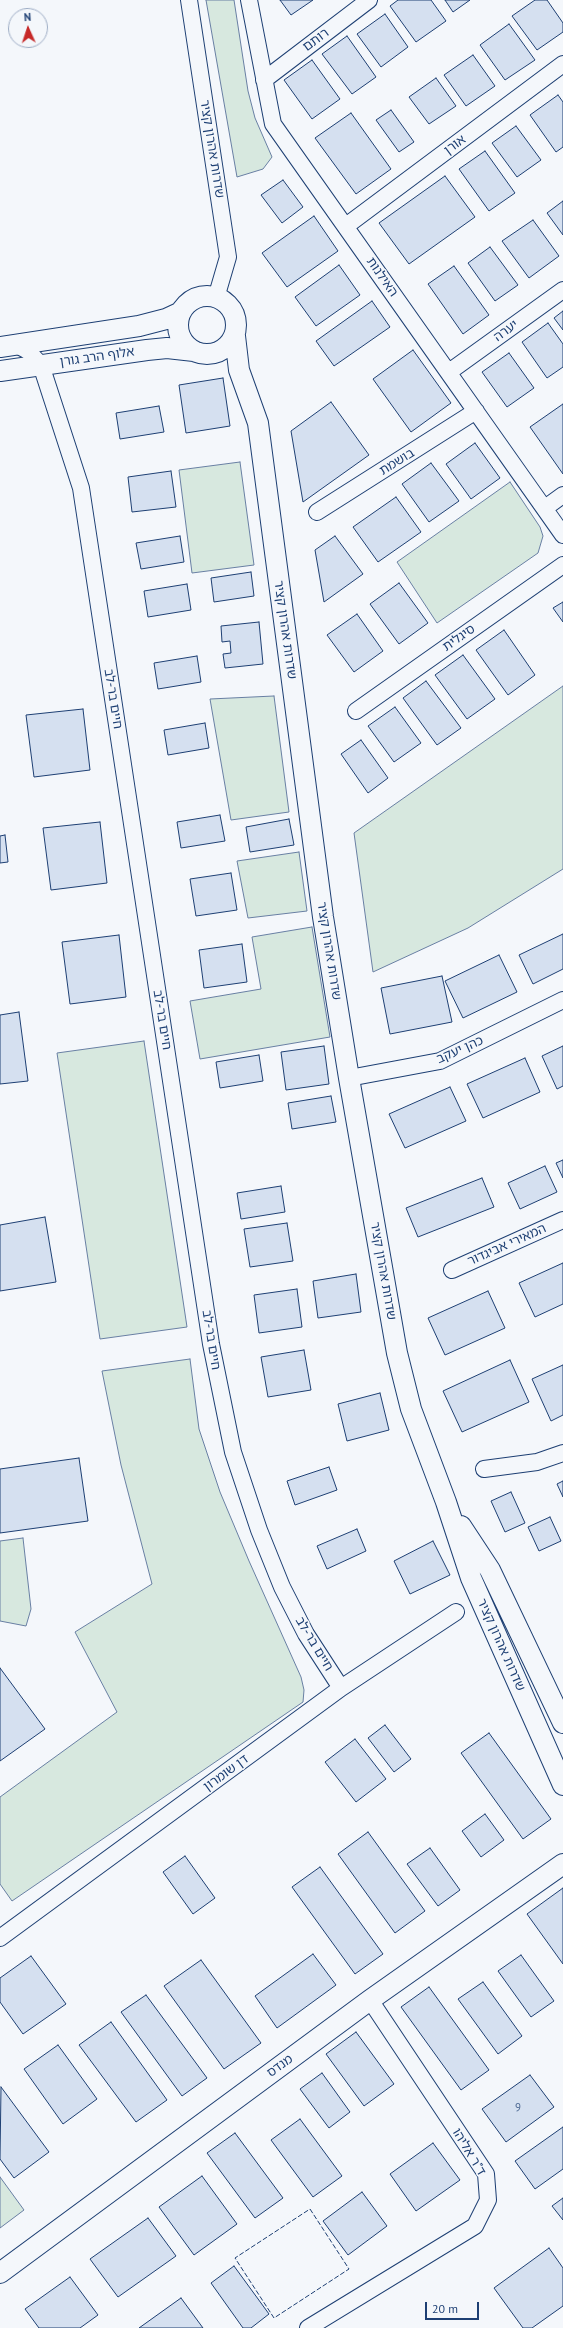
<!DOCTYPE html>
<html>
<head>
<meta charset="utf-8">
<style>
	body { margin:0 }
	#map { position:relative; width:563px; height:2328px; overflow:hidden; background:#f4f7fb; font-family:"PT Sans",sans-serif }
	canvas { display:block }
	.north { position:absolute; left:8px; top:8px; width:40px; height:40px; box-sizing:border-box; background:#f4f7fb; border:1px solid #9eadc5; border-radius:50%; rotate:357deg; font-size:11px; font-weight:700; line-height:16px; text-align:center; color:#1d3f73 }
	.north::after { content:''; display:block; margin:auto; width:14px; height:18px; background:#c62828; clip-path:polygon(50% 0,100% 100%,50% 72%,0 100%) }
	.scale { position:absolute; left:425px; top:2302px; width:54px; height:18px; box-sizing:border-box; border:2px solid #1d3f73; border-top:0; padding-left:5px; font-size:12px; line-height:14px; white-space:nowrap; color:#1d3f73; -webkit-text-stroke:3px #f4f7fb; paint-order:stroke }
</style>
</head>
<body>
<div id="map">
<canvas width="563" height="2328"></canvas>
<div class="north">N</div>
<div class="scale">20 m</div>
</div>
<script>
const context = document.querySelector('canvas').getContext('2d');
context.lineJoin = 'round';
function paint(path, color) { context.fillStyle = color; context.fill(path, 'evenodd'); }
const poly = rows => new Path2D(rows.map(r => 'M' + r).join(''));
function trace(path, color, width, dash) { context.strokeStyle = color; context.lineWidth = width; context.lineCap = dash ? 'butt' : 'round'; context.setLineDash(dash || []); context.stroke(path); }
function write(font, color, halo, rows, align = 'center') {
  context.font = font + ' "PT Sans","Noto Sans Hebrew",sans-serif'; context.lineWidth = 3; context.setLineDash([]); context.textBaseline = 'middle'; context.strokeStyle = halo; context.fillStyle = color; for (const [text, x, y, turn = 0] of rows) {
    context.save(); context.translate(x, y); context.rotate((+turn || 0) * Math.PI / 180); context.textAlign = isNaN(turn) ? turn : align; if (halo) context.strokeText(text, 0, 0); context.fillText(text, 0, 0); context.restore();
  }
}
const green = poly([
	[206,0,234,0,248,91,255,118,272,157,263,169,237,177,206,0],
	[240,462,254,565,192,573,179,470,240,462],
	[510,482,540,527,543,536,538,553,437,623,397,562,510,482],
	[563,686,563,869,468,928,373,972,354,833,563,686],
	[274,696,289,812,231,820,210,699,274,696],
	[299,852,307,911,248,918,237,861,299,852],
	[312,927,330,1037,200,1059,190,1001,261,989,252,937,312,927],
	[144,1041,187,1327,100,1339,57,1053,144,1041],
	[190,1359,199,1429,220,1492,249,1561,301,1677,304,1690,303,1702,12,1901,0,1884,0,1797,117,1712,75,1632,152,1584,121,1465,102,1371,190,1359],
	[23,1538,31,1609,26,1626,0,1621,0,1541,23,1538],
	[0,2177,24,2210,0,2228,0,2177]
]);
paint(green, '#d7e8df');
trace(green, '#687fa3', 1);
const building = poly([
	[280,0,313,0,291,15,280,0],
	[398,0,431,0,446,21,416,42,390,6,398,0],
	[445,0,470,0,453,12,445,0],
	[535,0,547,0,563,23,563,32,537,50,512,16,535,0],
	[385,14,408,47,381,67,357,34,385,14],
	[509,24,535,60,505,80,480,45,509,24],
	[347,36,376,77,352,94,322,54,347,36],
	[473,55,495,86,466,106,444,75,473,55],
	[312,60,340,99,312,119,284,80,312,60],
	[436,78,456,106,429,124,409,97,436,78],
	[558,95,563,102,563,147,556,152,530,115,558,95],
	[391,110,414,142,399,152,376,120,391,110],
	[351,113,391,169,356,194,315,138,351,113],
	[516,126,541,160,517,177,492,143,516,126],
	[485,151,515,193,489,211,459,169,485,151],
	[445,176,475,217,409,264,379,223,445,176],
	[283,180,303,207,282,223,261,195,283,180],
	[563,201,563,235,547,213,563,201],
	[314,216,338,251,287,287,262,253,314,216],
	[533,220,559,256,529,278,502,241,533,220],
	[490,247,518,285,495,301,468,263,490,247],
	[339,265,360,295,316,326,295,297,339,265],
	[454,266,489,315,463,334,428,284,454,266],
	[372,301,390,327,334,366,316,341,372,301],
	[563,311,563,330,554,318,563,311],
	[548,323,563,344,563,367,547,378,522,342,548,323],
	[413,350,451,403,411,432,373,379,413,350],
	[509,353,534,388,507,407,482,372,509,353],
	[223,378,230,426,186,433,179,385,223,378],
	[331,402,369,455,303,502,291,431,331,402],
	[563,404,563,474,530,427,563,404],
	[159,406,164,432,120,439,116,413,159,406],
	[475,443,500,478,471,499,446,464,475,443],
	[431,463,459,501,429,522,402,484,431,463],
	[171,471,176,507,132,512,128,477,171,471],
	[396,497,421,532,378,562,353,527,396,497],
	[180,536,184,562,141,569,136,543,180,536],
	[335,536,363,574,324,602,315,550,335,536],
	[251,572,254,596,214,602,211,578,251,572],
	[399,583,428,623,399,644,370,604,399,583],
	[187,584,191,610,148,617,144,591,187,584],
	[563,602,563,622,553,608,563,602],
	[357,614,383,651,354,672,327,635,357,614],
	[259,622,263,664,225,668,223,654,231,653,230,641,222,642,221,626,259,622],
	[504,630,535,675,508,695,476,650,504,630],
	[463,655,495,699,467,719,435,675,463,655],
	[197,656,201,682,158,689,154,663,197,656],
	[426,681,461,728,437,745,403,698,426,681],
	[395,707,421,743,394,762,368,726,395,707],
	[83,709,90,770,34,777,26,715,83,709],
	[205,723,209,748,168,755,164,730,205,723],
	[361,740,388,778,368,793,341,754,361,740],
	[220,815,225,841,181,848,177,822,220,815],
	[289,819,294,845,250,852,246,827,289,819],
	[100,822,107,883,51,890,43,828,100,822],
	[5,835,8,862,0,863,0,836,5,835],
	[231,873,237,910,196,916,190,879,231,873],
	[563,934,563,969,533,984,519,955,563,934],
	[119,935,126,997,70,1004,62,942,119,935],
	[242,944,247,982,204,988,199,950,242,944],
	[499,955,517,992,463,1018,445,981,499,955],
	[442,976,452,1022,390,1034,381,988,442,976],
	[19,1012,28,1081,0,1084,0,1015,19,1012],
	[324,1046,329,1084,286,1090,281,1052,324,1046],
	[563,1046,563,1086,557,1089,542,1056,563,1046],
	[259,1055,263,1081,220,1088,216,1062,259,1055],
	[525,1058,540,1092,483,1118,467,1084,525,1058],
	[450,1087,466,1121,405,1148,389,1114,450,1087],
	[331,1096,336,1122,292,1129,288,1103,331,1096],
	[563,1160,563,1178,556,1163,563,1160],
	[545,1166,557,1192,520,1209,508,1183,545,1166],
	[482,1178,494,1207,418,1237,406,1208,482,1178],
	[281,1186,285,1212,241,1219,237,1193,281,1186],
	[45,1217,56,1282,0,1291,0,1225,45,1217],
	[287,1223,293,1261,250,1267,244,1229,287,1223],
	[563,1263,563,1304,535,1317,519,1283,563,1263],
	[356,1274,361,1312,318,1318,313,1281,356,1274],
	[297,1289,302,1327,259,1333,254,1295,297,1289],
	[488,1291,505,1328,445,1355,428,1318,488,1291],
	[304,1350,311,1390,268,1397,261,1357,304,1350],
	[510,1360,529,1402,462,1432,443,1391,510,1360],
	[563,1365,563,1415,551,1421,532,1379,563,1365],
	[380,1393,389,1430,347,1441,338,1404,380,1393],
	[79,1458,88,1521,0,1533,0,1469,79,1458],
	[329,1467,337,1490,295,1505,287,1481,329,1467],
	[563,1481,563,1497,557,1484,563,1481],
	[511,1492,525,1523,505,1532,491,1501,511,1492],
	[550,1517,561,1541,539,1551,528,1527,550,1517],
	[357,1529,366,1551,327,1569,317,1546,357,1529],
	[433,1541,450,1575,410,1594,394,1561,433,1541],
	[0,1668,45,1729,0,1761,0,1668],
	[385,1725,411,1759,394,1772,368,1738,385,1725],
	[489,1733,551,1819,523,1839,461,1753,489,1733],
	[355,1739,386,1779,356,1802,325,1762,355,1739],
	[485,1814,504,1840,481,1857,462,1831,485,1814],
	[368,1832,425,1911,395,1933,338,1854,368,1832],
	[430,1848,460,1890,438,1906,407,1864,430,1848],
	[185,1856,215,1898,193,1914,163,1872,185,1856],
	[320,1867,383,1954,355,1974,292,1887,320,1867],
	[563,1888,563,1964,527,1914,563,1888],
	[313,1954,336,1985,277,2028,255,1996,313,1954],
	[521,1955,554,2001,531,2017,498,1971,521,1955],
	[31,1956,66,2004,23,2034,0,2002,0,1978,31,1956],
	[201,1960,261,2043,224,2069,164,1986,201,1960],
	[483,1982,522,2036,498,2054,458,1999,483,1982],
	[429,1987,489,2070,461,2090,401,2007,429,1987],
	[146,1995,207,2078,182,2096,121,2012,146,1995],
	[111,2022,167,2100,136,2122,79,2045,111,2022],
	[356,2032,394,2084,364,2106,326,2054,356,2032],
	[58,2045,97,2099,63,2124,24,2069,58,2045],
	[322,2073,350,2112,329,2128,300,2089,322,2073],
	[530,2075,554,2107,506,2142,482,2109,530,2075],
	[1,2087,49,2152,14,2178,0,2159,1,2087],
	[300,2119,342,2176,313,2197,271,2140,300,2119],
	[563,2127,563,2169,535,2189,515,2161,563,2127],
	[235,2133,283,2198,255,2218,207,2153,235,2133],
	[433,2143,460,2180,416,2211,390,2174,433,2143],
	[202,2176,237,2224,194,2255,159,2207,202,2176],
	[362,2192,387,2226,348,2255,323,2221,362,2192],
	[563,2198,563,2220,552,2206,563,2198],
	[148,2218,176,2256,118,2297,90,2259,148,2218],
	[549,2248,563,2268,563,2306,532,2328,523,2328,494,2288,549,2248],
	[234,2266,269,2314,251,2328,243,2328,211,2283,234,2266],
	[70,2277,98,2315,80,2328,39,2328,25,2309,70,2277],
	[181,2298,203,2328,139,2328,181,2298]
]);
paint(building, '#d5e0f0');
trace(building, '#1d3f73', 1);
const minor = poly([
	[189,0,228,257,216,298],
	[249,0,273,124,563,535],
	[264,80,369,0],
	[346,226,563,64],
	[17,345,28,351,41,365,81,488,211,1344,233,1452,259,1530,282,1587,306,1634,341,1688],
	[449,372,563,290],
	[545,508,563,495],
	[317,512,476,411],
	[356,711,563,565],
	[349,1078,440,1061,563,1000],
	[452,1270,563,1220],
	[484,1469,537,1462,563,1453],
	[0,1938,341,1688,456,1612],
	[308,2328,475,2226,488,2200,486,2174,370,2000]
]);
const tertiary = poly([
	'178 325a29 29 0 1 1 58 0a29 29 0 1 1-58 0Z',
	[235,336,239,370,258,423,323,917,349,1078,397,1353,411,1409,446,1502,471,1578,563,1785],
	[0,347,139,326,166,319,181,312],
	[0,371,147,350,167,348,194,351],
	[461,1526,490,1570,563,1723],
	[0,2273,370,2000,563,1864]
]);
trace(minor, '#1d3f73', 18);
trace(tertiary, '#1d3f73', 22);
trace(minor, '#f4f7fb', 16);
trace(tertiary, '#f4f7fb', 20);
trace(poly([
	[310,2209,349,2269,274,2318,235,2258,310,2209]
]), '#1d3f73', 1, [5, 2]);
write('11px', '#4b6792', null, [
	["9",518,2108]
]);
write('13px', '#1d3f73', '#f4f7fb', [
	["רותם",316,40,-37],
	["אורן",455,145,-37],
	["שדרות אהרון קציר",212,149,81],
	["האילנות",382,277,55],
	["יערה",506,331,-36],
	["אלוף הרב גורן",97,357,-8],
	["בושמת",397,462,-32],
	["שדרות אהרון קציר",285,630,82],
	["סיגלית",459,638,-35],
	["חיים בר-לב",113,699,81],
	["שדרות אהרון קציר",329,951,81],
	["חיים בר-לב",162,1020,81],
	["כהן יעקב",460,1050,-24],
	["המאירי אביגדור",507,1245,-24],
	["שדרות אהרון קציר",383,1271,80],
	["חיים בר-לב",211,1340,81],
	["חיים בר-לב",314,1644,59],
	["שדרות אהרון קציר",501,1645,66],
	["דן שומרון",226,1773,-36],
	["מנדס",280,2066,-36],
	["ד\"ר אליהו",469,2152,59]
]);
</script>
</body>
</html>
